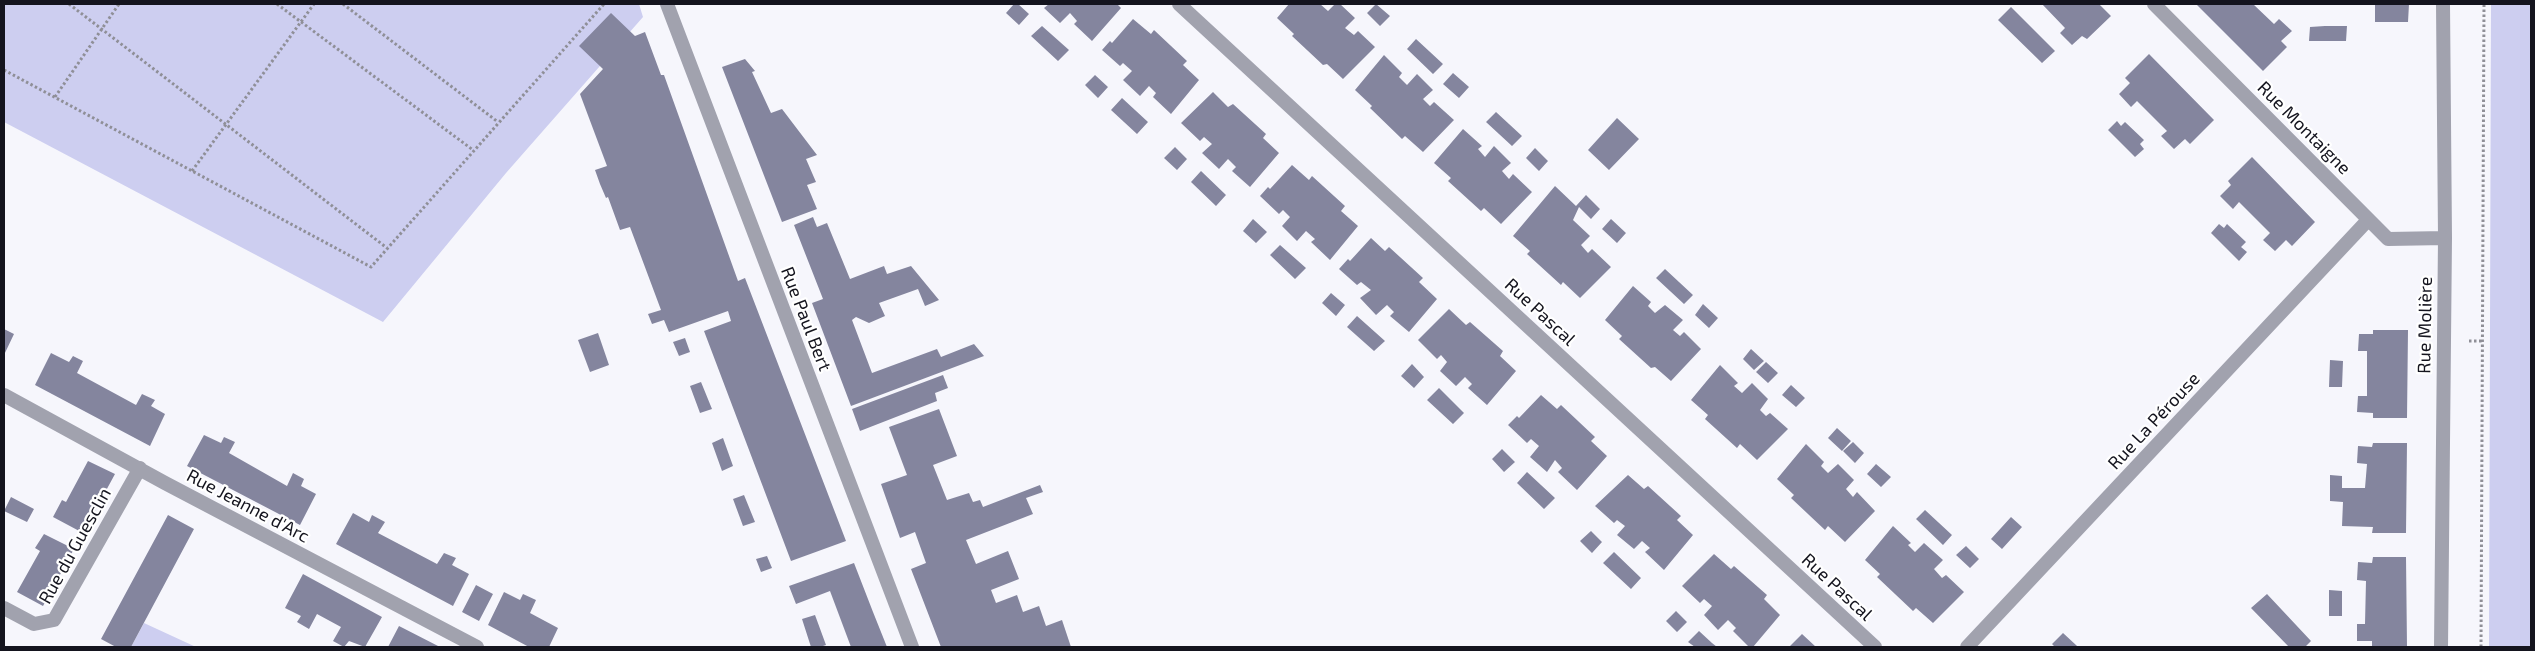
<!DOCTYPE html>
<html>
<head>
<meta charset="utf-8">
<style>
	body { margin:0 }
	#map { position:relative; width:2535px; height:651px; overflow:hidden; background:#f6f6fc; font-family:"Exo 2",sans-serif }
	canvas { display:block }
	.frame { position:absolute; inset:0; border:5px solid #14141e; pointer-events:none }
</style>
</head>
<body>
<div id="map">
<canvas width="2535" height="651"></canvas>
<div class="frame"></div>
</div>
<script>
const context = document.querySelector('canvas').getContext('2d');
context.lineJoin = 'round';
function paint(path, color) { context.fillStyle = color; context.fill(path, 'evenodd'); }
const poly = rows => new Path2D(rows.map(r => 'M' + r).join(''));
function trace(path, color, width, dash) { context.strokeStyle = color; context.lineWidth = width; context.lineCap = dash ? 'butt' : 'round'; context.setLineDash(dash || []); context.stroke(path); }
function write(font, color, halo, rows, align = 'center') {
  context.font = font + ' "Exo 2",sans-serif'; context.lineWidth = 4.5; context.setLineDash([]); context.textBaseline = 'middle'; context.strokeStyle = halo; context.fillStyle = color; for (const [text, x, y, turn = 0] of rows) {
    context.save(); context.translate(x, y); context.rotate((+turn || 0) * Math.PI / 180); context.textAlign = isNaN(turn) ? turn : align; if (halo) context.strokeText(text, 0, 0); context.fillText(text, 0, 0); context.restore();
  }
}
paint(poly([
	[4,4,639,4,643,17,506,173,383,322,4,122],
	[2491,4,2531,4,2531,647,2489,647],
	[144,623,196,647,131,647]
]), '#cdcef0');
paint(poly([
	[1014,4,1018,4,1029,14,1019,25,1006,13],
	[1049,4,1117,4,1121,8,1092,41,1074,24,1077,21,1070,13,1060,23,1044,8],
	[1289,4,1320,4,1328,11,1335,4,1340,4,1355,18,1345,28,1354,35,1358,31,1375,47,1343,79,1327,64,1323,65,1292,36,1294,34,1277,18],
	[1376,4,1390,16,1380,26,1367,13],
	[2042,4,2099,4,2111,16,2087,39,2082,36,2072,45,2060,33,2065,28],
	[2198,4,2253,4,2274,24,2279,19,2292,31,2281,41,2287,47,2263,71,2197,5],
	[2375,4,2409,4,2408,22,2375,22],
	[2011,7,2055,51,2042,63,1998,20],
	[611,13,635,36,645,32,661,75,664,75,738,281,745,278,846,541,791,561,704,331,731,321,728,311,669,332,664,320,652,324,648,314,661,310,630,227,620,230,608,197,606,198,600,184,595,170,607,166,580,94,603,69,579,46],
	[1133,19,1151,34,1154,30,1187,61,1183,65,1199,80,1171,114,1153,97,1156,93,1149,86,1140,96,1123,80,1132,71,1123,63,1120,66,1102,50,1110,41,1112,43],
	[1042,26,1069,50,1058,61,1031,36],
	[2325,26,2347,26,2346,41,2309,41,2310,27],
	[1416,39,1443,64,1433,74,1407,49],
	[2149,54,2214,120,2190,144,2185,139,2174,149,2161,136,2167,131,2137,101,2131,107,2119,94,2130,83,2125,78],
	[1384,55,1402,73,1399,77,1407,85,1417,74,1433,90,1423,99,1430,106,1434,102,1454,120,1423,152,1405,136,1402,139,1370,108,1372,106,1355,90],
	[745,59,755,71,752,72,771,113,782,109,817,155,806,159,816,182,807,185,817,209,782,222,722,67],
	[1453,73,1469,87,1459,98,1443,84],
	[1095,75,1108,87,1098,98,1085,85],
	[1213,92,1228,107,1233,104,1266,134,1263,138,1279,153,1250,187,1232,171,1236,167,1228,159,1219,169,1202,153,1212,144,1204,137,1200,141,1181,123],
	[1122,98,1148,122,1137,134,1111,110],
	[1496,112,1522,136,1512,146,1486,122],
	[1617,118,1639,139,1609,170,1588,150],
	[2117,121,2121,126,2125,122,2144,140,2140,144,2144,149,2135,157,2108,130],
	[1463,129,1482,146,1478,149,1485,157,1494,146,1511,163,1502,171,1509,179,1513,174,1532,192,1501,224,1484,208,1481,211,1448,181,1451,178,1434,163],
	[1175,147,1187,159,1177,170,1164,158],
	[1535,148,1548,161,1539,171,1526,158],
	[2252,157,2315,222,2292,246,2286,240,2275,251,2263,240,2270,233,2239,202,2233,209,2220,196,2231,185,2228,181],
	[1292,165,1309,180,1312,176,1345,206,1341,211,1358,226,1330,260,1311,242,1315,239,1306,231,1297,241,1282,226,1290,217,1283,210,1279,214,1260,196,1268,187,1270,189],
	[1201,171,1226,195,1216,206,1191,182],
	[1555,186,1576,206,1586,195,1600,209,1591,219,1579,207,1573,220,1590,236,1581,245,1588,253,1592,249,1611,267,1580,298,1563,282,1561,285,1527,254,1530,251,1513,236],
	[813,217,817,227,827,223,850,279,884,266,887,274,911,266,939,300,925,306,918,289,879,303,885,316,869,323,856,317,852,320,872,373,937,349,941,357,974,344,984,356,851,406,812,303,823,299,794,225],
	[1253,219,1267,232,1256,243,1243,231],
	[1611,219,1626,233,1617,243,1602,229],
	[2219,224,2224,228,2227,224,2246,242,2241,247,2247,252,2239,261,2211,233],
	[1371,238,1385,251,1389,247,1423,278,1419,282,1437,299,1409,332,1390,316,1394,312,1387,305,1376,315,1360,298,1371,290,1361,282,1357,285,1339,269,1348,259,1350,261],
	[1280,245,1306,268,1295,279,1270,255],
	[1665,269,1693,295,1684,304,1656,278],
	[1633,286,1651,302,1648,306,1655,313,1665,305,1683,320,1673,330,1680,336,1684,332,1701,349,1671,381,1655,367,1651,368,1619,339,1622,336,1605,320],
	[1331,293,1345,305,1336,316,1322,303],
	[1703,304,1718,318,1709,328,1695,315],
	[1449,309,1466,325,1470,322,1503,351,1500,356,1516,371,1487,405,1468,388,1472,384,1465,377,1456,386,1440,371,1447,362,1441,355,1437,359,1418,340],
	[1357,316,1385,341,1374,351,1347,327],
	[4,329,14,334,4,355],
	[2373,330,2408,330,2407,418,2373,418,2373,413,2357,412,2358,396,2367,396,2367,351,2358,351,2359,334,2373,334],
	[598,333,609,365,590,372,578,340],
	[685,338,690,352,679,356,673,342],
	[1751,349,1764,361,1754,370,1743,359],
	[51,353,69,362,73,356,83,361,77,373,136,405,142,394,155,400,151,406,165,414,150,446,35,385],
	[2330,360,2343,361,2342,387,2329,387],
	[1766,362,1778,373,1768,383,1756,372],
	[1412,364,1424,377,1414,388,1401,376],
	[1720,365,1738,383,1734,386,1742,393,1752,383,1768,399,1760,410,1766,416,1770,413,1788,429,1757,460,1740,444,1737,448,1705,419,1708,415,1691,400],
	[943,375,948,388,935,393,937,401,860,431,852,409],
	[701,382,712,409,700,413,690,386],
	[1791,385,1805,398,1796,407,1782,395],
	[1439,388,1464,413,1453,424,1427,400],
	[1541,395,1557,409,1561,405,1595,437,1591,441,1607,456,1577,490,1558,472,1562,468,1555,460,1547,472,1530,457,1539,446,1531,439,1527,443,1508,425,1517,416,1519,418],
	[939,409,957,456,933,465,947,500,969,493,973,502,980,500,983,507,1040,485,1043,492,1026,498,1033,514,966,540,976,564,1008,551,1019,579,991,590,996,603,1017,595,1023,612,1039,606,1046,626,1062,620,1071,647,941,647,911,569,926,563,915,532,900,538,881,484,907,475,889,427],
	[1837,428,1851,441,1842,451,1828,438],
	[204,435,221,443,224,437,235,442,229,453,287,486,293,473,304,479,301,486,316,494,300,525,187,466],
	[723,438,733,466,722,471,712,443],
	[1853,442,1864,453,1855,463,1843,451],
	[2373,443,2407,443,2406,533,2372,533,2373,527,2342,526,2343,502,2330,501,2330,475,2342,476,2342,488,2365,488,2367,464,2357,463,2358,446,2372,447],
	[1806,444,1824,462,1821,466,1828,473,1838,464,1854,480,1846,489,1853,497,1857,492,1875,511,1845,542,1828,526,1825,530,1791,498,1794,495,1777,479],
	[1502,449,1515,462,1504,472,1492,459],
	[88,461,115,474,83,533,53,517,62,500,66,502],
	[1876,464,1891,477,1881,487,1867,474],
	[1527,472,1555,498,1544,509,1517,483],
	[1628,475,1644,489,1648,486,1681,516,1677,520,1693,535,1664,570,1645,552,1650,548,1642,541,1634,549,1617,535,1625,526,1617,520,1614,523,1595,506],
	[744,495,755,522,743,526,733,499],
	[11,497,34,509,27,522,4,511],
	[1925,510,1952,535,1943,545,1916,519],
	[353,513,369,522,372,515,385,522,378,533,437,564,444,553,456,558,452,565,469,574,453,606,336,544],
	[168,515,194,529,131,647,116,647,101,639],
	[2011,517,2022,527,2002,549,1991,539],
	[1893,526,1911,543,1908,545,1915,552,1924,543,1943,560,1934,569,1942,578,1946,575,1964,592,1933,623,1916,608,1913,611,1877,577,1880,574,1865,560],
	[1591,531,1602,542,1592,553,1580,541],
	[44,534,74,549,43,606,17,592,40,551,35,548],
	[1966,546,1979,559,1970,568,1956,555],
	[1614,552,1641,578,1631,589,1603,563],
	[1714,554,1731,569,1734,566,1767,595,1764,599,1780,615,1753,647,1749,647,1733,631,1736,628,1728,620,1718,630,1704,615,1712,606,1704,599,1700,603,1682,586],
	[767,556,772,568,761,572,756,559],
	[2373,557,2406,557,2407,647,2372,647,2372,641,2357,641,2357,624,2365,624,2366,581,2357,580,2358,562,2372,563],
	[854,563,873,612,887,647,851,647,830,591,796,604,789,586],
	[303,574,382,617,365,647,349,641,344,647,333,641,341,627,317,614,309,629,297,622,301,616,285,608],
	[476,585,493,594,479,621,462,612],
	[2329,590,2342,591,2342,616,2329,616],
	[504,592,520,600,523,594,536,600,530,613,558,628,549,647,529,647,488,625],
	[2267,594,2311,641,2305,647,2289,647,2251,608],
	[1676,611,1687,622,1677,632,1666,621],
	[815,615,826,645,820,647,811,647,802,619],
	[399,626,440,647,388,647],
	[1699,631,1712,643,1717,647,1695,647,1688,642],
	[2063,633,2076,645,2078,647,2055,647,2052,644],
	[1802,634,1816,647,1789,647]
]), '#84859e');
trace(poly([
	[69,4,387,248],
	[277,4,473,150],
	[343,4,498,122],
	[4,70,371,267,604,4],
	[55,97,119,4],
	[192,171,314,4],
	[2469,341,2484,341],
	[2481,647,2484,4]
]), '#8f8f97', 3, [2.5, 2.5]);
trace(poly([
	[667,4,912,647],
	[1179,4,1875,647],
	[2154,4,2388,239,2445,238],
	[4,395,165,483,477,647],
	[4,608,34,624,54,620,140,468],
	[1967,647,2368,220],
	[2441,647,2445,238,2443,4]
]), '#a1a2ae', 14);
write('18px', '#14141e', '#fff', [
	["Rue Montaigne",2304,128,45],
	["Rue Pascal",1540,312,43],
	["Rue Paul Bert",806,319,69],
	["Rue Molière",2425,325,-89],
	["Rue La Pérouse",2154,421,-47],
	["Rue Jeanne d'Arc",248,506,28],
	["Rue du Guesclin",75,546,-61],
	["Rue Pascal",1837,587,43]
]);
</script>
</body>
</html>
